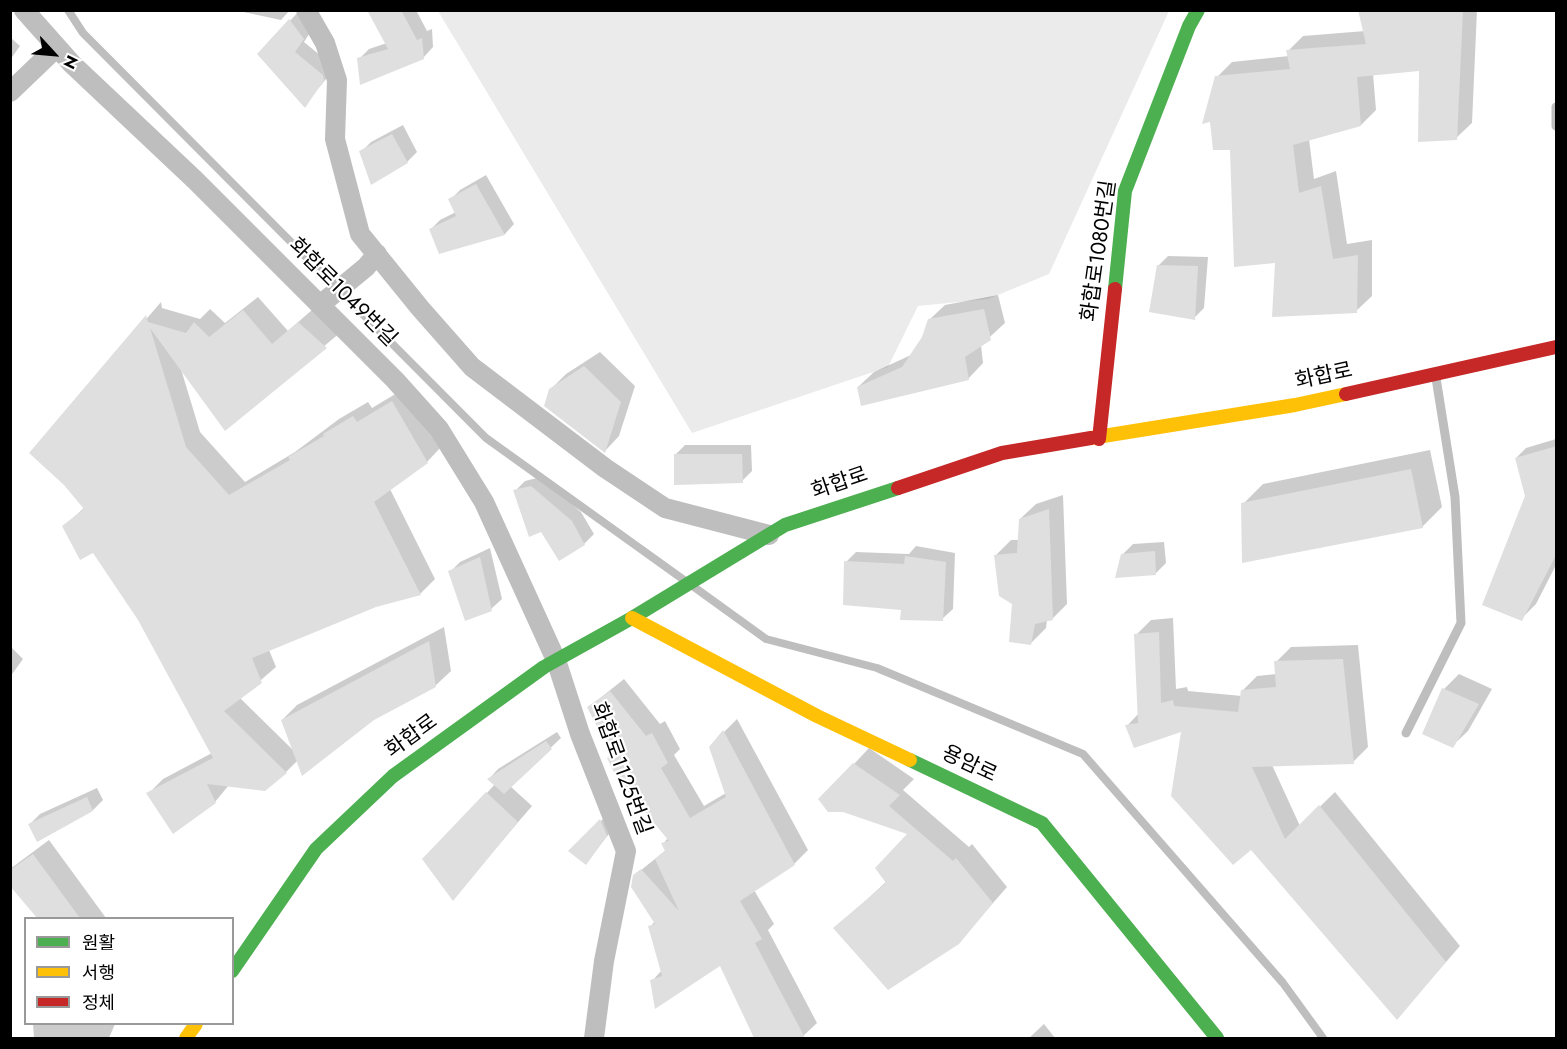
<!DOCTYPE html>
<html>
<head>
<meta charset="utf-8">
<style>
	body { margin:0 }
	#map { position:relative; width:1567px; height:1049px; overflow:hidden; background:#fff; font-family:Jost,"Noto Sans KR",sans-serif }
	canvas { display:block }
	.frame { position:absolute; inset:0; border:12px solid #000; pointer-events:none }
	.legend { position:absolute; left:24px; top:917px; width:210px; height:108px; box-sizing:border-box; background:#fff; border:2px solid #999; margin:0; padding:8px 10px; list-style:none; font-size:18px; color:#000 }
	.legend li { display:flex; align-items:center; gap:12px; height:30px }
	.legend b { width:30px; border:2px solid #999 }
	.north { position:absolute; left:24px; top:24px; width:60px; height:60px; -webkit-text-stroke:4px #fff; paint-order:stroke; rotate:116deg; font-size:16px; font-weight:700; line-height:24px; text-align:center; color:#000 }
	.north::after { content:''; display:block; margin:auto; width:21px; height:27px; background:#000; clip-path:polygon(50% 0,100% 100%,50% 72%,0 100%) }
</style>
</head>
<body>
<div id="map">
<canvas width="1567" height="1049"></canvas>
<div class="frame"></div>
<ul class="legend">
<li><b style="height:8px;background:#4caf50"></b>원활</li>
<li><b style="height:8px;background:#ffc107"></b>서행</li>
<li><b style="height:8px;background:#c62828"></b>정체</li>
</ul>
<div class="north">N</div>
</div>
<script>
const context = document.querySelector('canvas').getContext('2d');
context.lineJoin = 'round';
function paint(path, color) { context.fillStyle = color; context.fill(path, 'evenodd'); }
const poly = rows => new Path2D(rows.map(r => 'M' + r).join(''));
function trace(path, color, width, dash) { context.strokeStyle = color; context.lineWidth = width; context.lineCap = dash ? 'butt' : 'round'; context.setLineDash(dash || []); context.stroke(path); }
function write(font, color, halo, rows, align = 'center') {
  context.font = font + ' Jost,"Noto Sans KR",sans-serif'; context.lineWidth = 4.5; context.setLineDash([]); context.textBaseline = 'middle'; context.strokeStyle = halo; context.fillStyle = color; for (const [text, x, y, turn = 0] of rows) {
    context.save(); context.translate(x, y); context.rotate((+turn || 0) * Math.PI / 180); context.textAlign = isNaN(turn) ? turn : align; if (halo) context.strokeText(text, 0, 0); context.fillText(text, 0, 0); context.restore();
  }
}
paint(poly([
	[438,11,1169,11,1049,274,988,299,918,306,888,367,692,433]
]), '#ebebeb');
paint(poly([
	[234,10,290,10,281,20],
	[300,10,313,28,304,42,332,65,334,69,305,105,259,54],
	[372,10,416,10,427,31,432,29,433,47,423,58,359,59,369,49,387,43],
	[1359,10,1477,10,1472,123,1456,138,1420,69,1373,74,1376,110,1361,125,1309,139,1314,179,1336,171,1347,244,1372,240,1372,296,1356,311,1277,261,1231,149,1217,77,1232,62,1289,56,1288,51,1303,36,1365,31],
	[10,37,20,46,10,60],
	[403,125,417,152,407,162,361,152,371,142],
	[486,175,514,224,505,234,440,253,430,230,440,220,456,212,450,200,460,190],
	[1168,256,1208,257,1204,308,1194,318,1158,266],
	[998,295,1005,323,981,345,983,363,968,379,858,387,874,372,911,355,923,338,929,320,945,305],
	[258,297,288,331,313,309,341,332,225,429,181,369,200,432,245,482,295,452,339,419,368,402,372,408,407,387,441,447,427,462,390,489,435,579,420,594,376,606,269,650,276,667,240,698,295,752,282,720,297,705,444,627,451,671,435,686,298,760,286,772,229,785,215,802,148,794,163,779,212,753,139,620,94,551,64,526,85,507,65,483,31,453,161,302,162,308,200,319,210,309,225,323],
	[600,352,635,386,619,436,605,451,550,390,566,374],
	[1556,439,1556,565,1536,604,1521,619,1528,492,1516,458,1526,448],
	[685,445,751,445,752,471,742,481,675,455],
	[1430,450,1442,507,1422,527,1243,504,1263,484],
	[541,477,581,512,594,534,584,544,560,559,515,491,525,481],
	[1063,495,1067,604,1052,619,1047,620,1046,628,1031,643,996,555,1011,540,1019,540,1020,519,1036,504],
	[1164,542,1166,563,1156,573,1123,554,1133,544],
	[916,546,955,553,953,609,942,619,846,562,856,552,909,554],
	[490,548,502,599,491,609,450,572,460,562],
	[1173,618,1176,689,1187,687,1188,691,1242,696,1242,691,1257,676,1277,674,1276,662,1291,647,1358,645,1368,747,1353,762,1272,765,1300,826,1335,792,1460,946,1397,1018,1183,730,1127,726,1139,713,1136,635,1151,620],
	[10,646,23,659,10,677],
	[1459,674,1492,689,1468,731,1452,746,1424,733,1444,689],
	[624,679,660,724,665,721,680,749,674,755,704,806,726,793,724,732,737,719,808,850,794,864,754,890,774,924,768,930,817,1023,801,1038,755,1038,721,964,652,981,662,970,650,927,655,921,635,875,666,850,663,844,668,838,609,759,613,754,589,707],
	[557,732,561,738,510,786,532,806,453,898,487,793,495,784,489,779,498,769],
	[869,748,914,779,903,790,969,847,972,844,1007,887,958,943,836,928,887,881,910,834,854,764],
	[97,788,103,800,93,810,30,824,40,814],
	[611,811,616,825,586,863,571,851],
	[49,840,106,918,39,918,10,884,10,869],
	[33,1024,115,1024,109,1038,34,1038],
	[1044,1024,1055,1038,1029,1038]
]), '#0003');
trace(poly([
	[68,10,83,33,486,438,684,580],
	[694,587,766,639,877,668,1083,754,1283,983,1323,1038]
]), '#bebebe', 8);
paint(poly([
	[367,10,401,10,417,40,422,38,424,59,360,85,357,58,388,49],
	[1358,10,1463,10,1457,140,1418,142,1419,71,1357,77,1361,126,1293,145,1299,193,1321,186,1333,259,1358,255,1357,313,1272,317,1275,263,1234,267,1230,150,1213,150,1210,122,1202,124,1215,76,1290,69,1286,50,1366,44],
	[289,19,304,39,295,52,323,75,324,80,305,108,257,54],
	[392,134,408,163,371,185,359,151],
	[476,184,505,235,439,254,429,229,456,216,448,199],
	[1157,265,1198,266,1195,320,1149,312],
	[984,309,991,340,965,357,969,380,861,406,857,387,902,367,922,337,928,319],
	[243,310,272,344,298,322,327,348,225,431,150,328,186,447,229,495,290,460,288,457,324,436,323,434,353,416,357,422,392,401,428,463,374,502,421,595,376,607,252,658,262,683,224,711,287,773,265,791,207,784,216,803,173,834,146,793,213,758,138,620,93,553,80,560,62,526,84,509,64,485,29,453,146,315,148,322,186,333,194,322,209,337],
	[584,366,621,402,605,453,544,406,549,389],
	[1557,446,1557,553,1522,621,1482,605,1525,496,1515,458],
	[674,454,742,454,743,483,674,485],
	[1411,469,1423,528,1242,563,1241,503],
	[531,486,572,521,585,545,559,561,541,532,529,537,513,490],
	[1049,509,1053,620,1035,624,1031,645,1009,642,1012,604,999,596,994,555,1017,553,1019,519],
	[1155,551,1156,575,1115,578,1121,554],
	[905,556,946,562,943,621,900,620,901,610,843,605,844,561,904,564],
	[480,557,492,611,465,621,448,571],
	[1159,632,1161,703,1173,700,1174,706,1238,712,1241,690,1276,687,1274,661,1343,659,1354,764,1252,767,1285,839,1319,805,1446,962,1397,1020,1251,850,1233,865,1171,796,1181,732,1134,748,1125,725,1138,723,1134,634],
	[429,641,436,687,374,720,302,776,281,720],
	[1442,688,1479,704,1453,748,1422,734],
	[610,691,646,736,652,733,668,763,661,768,690,818,726,797,709,747,723,730,795,865,740,901,762,939,755,943,805,1038,754,1038,720,966,655,1009,650,980,662,976,648,926,655,924,631,887,633,875,641,869,679,911,655,859,665,851,661,843,669,841,626,789,623,791,607,758,612,756,587,707],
	[546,741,552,749,504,794,487,779],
	[853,763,900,795,889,806,953,861,956,858,993,903,959,944,888,990,833,928,886,883,875,868,907,834,843,812,828,812,818,799],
	[486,792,518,822,453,901,422,859],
	[87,797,93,811,37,842,28,824],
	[600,819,607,836,586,865,568,851],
	[33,854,80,918,37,918,10,886,10,870]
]), '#dfdfdf');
trace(poly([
	[1556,107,1556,126],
	[1406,733,1461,623,1455,497,1436,378]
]), '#bebebe', 9);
trace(poly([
	[24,10,72,64,195,180,395,380,439,429,484,502,556,660,580,734,626,851,604,961,594,1038],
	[306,10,325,43,337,80,335,139,360,234,420,308,472,367,605,468,665,508,769,535],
	[10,92,57,47],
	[320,305,366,267,377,254]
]), '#bebebe', 20);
trace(poly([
	[1115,289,1125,191,1189,26,1198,10],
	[910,760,1042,823,1217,1038],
	[232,971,316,849,393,776,544,667,632,618,785,525,898,488]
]), '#4caf50', 14);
trace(poly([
	[1091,438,1295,405,1346,394],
	[632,618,817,716,910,760],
	[186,1038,196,1024]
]), '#ffc107', 14);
trace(poly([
	[1346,394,1556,347],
	[1099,439,1115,289],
	[898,488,1002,453,1091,438]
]), '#c62828', 14);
write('21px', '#000', '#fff', [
	["화합로1080번길",1100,251,-82],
	["화합로1049번길",342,293,45],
	["화합로",1324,377,-12],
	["화합로",840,484,-19],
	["화합로",412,737,-36],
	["용암로",969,765,25],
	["화합로1125번길",620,769,70]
]);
</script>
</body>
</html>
